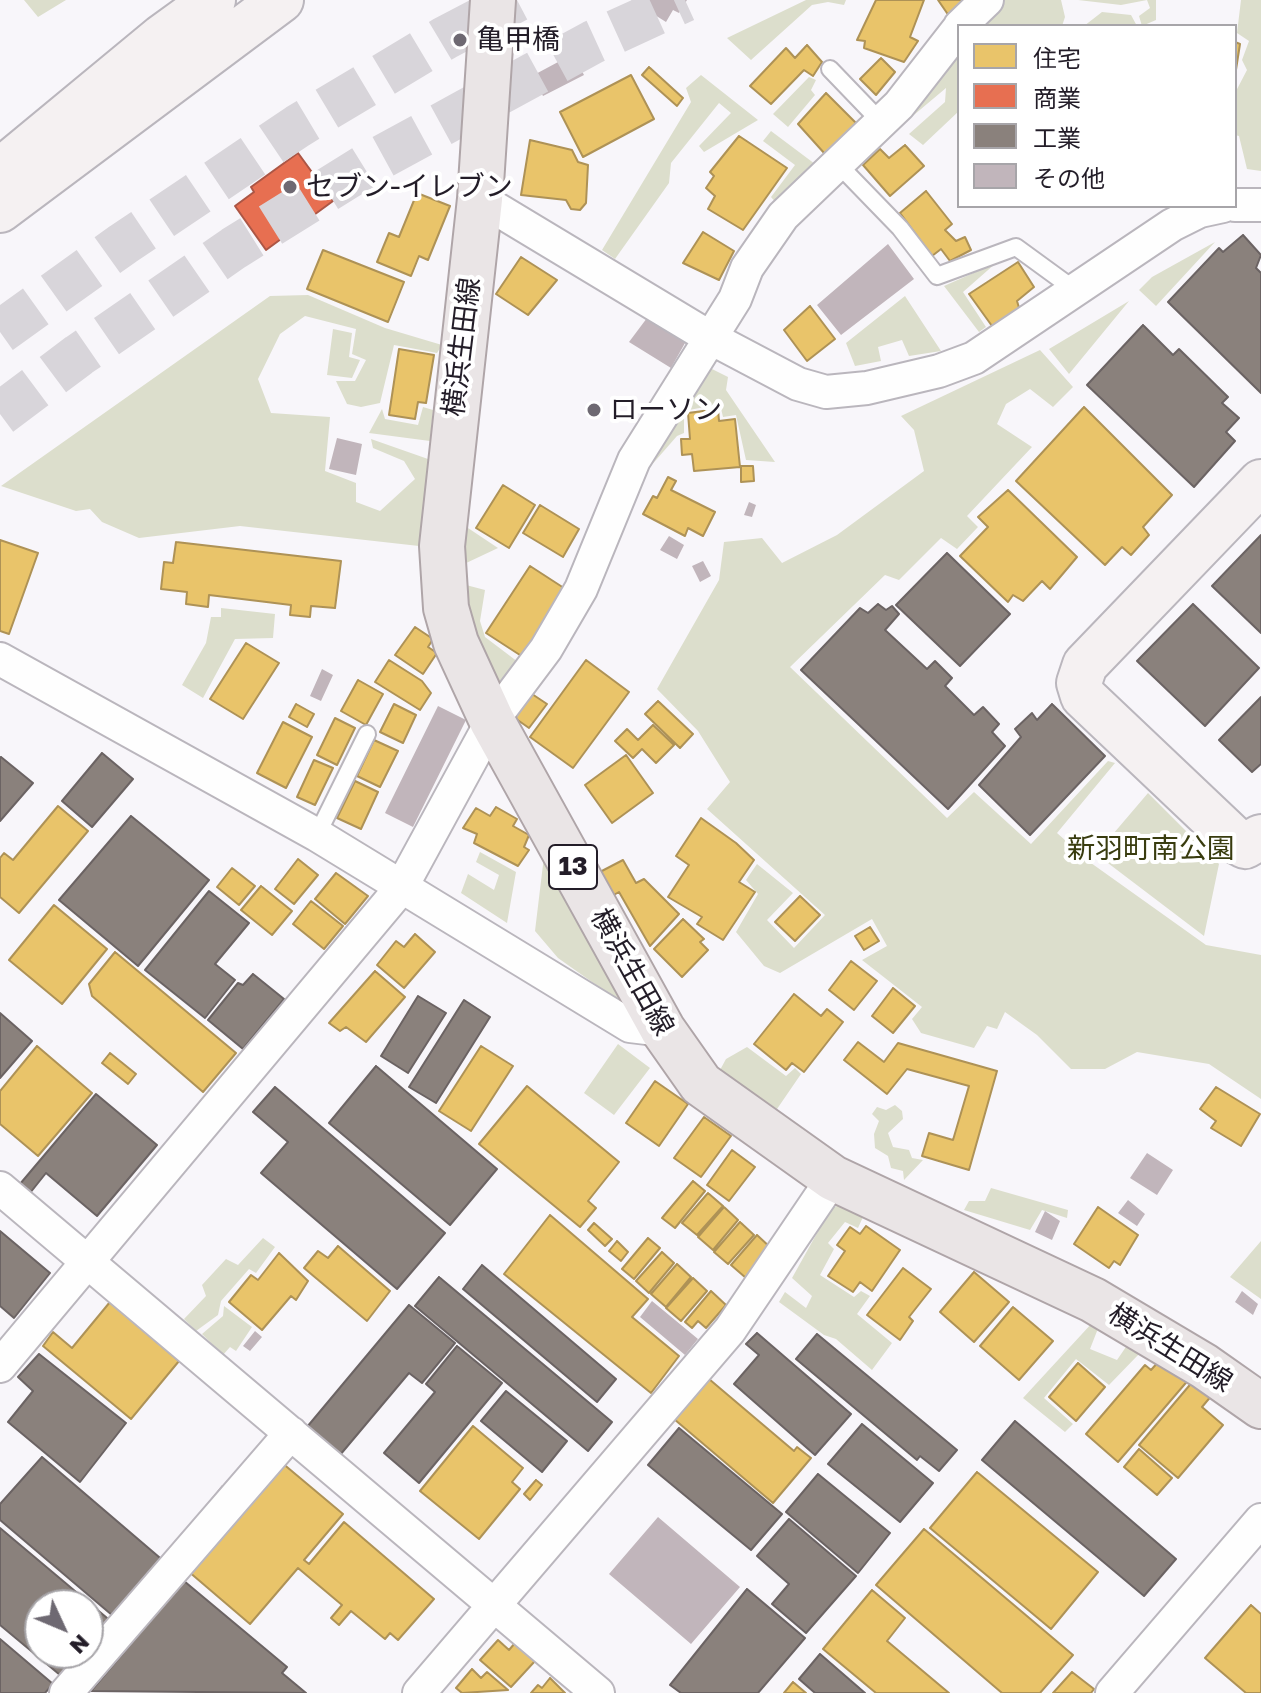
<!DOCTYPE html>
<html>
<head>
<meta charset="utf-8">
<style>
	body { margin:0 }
	#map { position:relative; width:1261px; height:1693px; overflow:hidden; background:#f8f6fa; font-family:"Golos Text","Noto Sans JP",sans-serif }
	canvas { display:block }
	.legend { position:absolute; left:957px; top:24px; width:280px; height:184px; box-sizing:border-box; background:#fff; border:2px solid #a7a5a9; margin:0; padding:10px 14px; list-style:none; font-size:24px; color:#231d28 }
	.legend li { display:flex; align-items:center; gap:16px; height:40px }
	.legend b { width:40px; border:2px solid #a7a5a9 }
	.north { position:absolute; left:24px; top:1589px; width:80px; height:80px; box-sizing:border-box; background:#fff; border:2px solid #a7a5a9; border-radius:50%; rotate:134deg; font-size:22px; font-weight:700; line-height:32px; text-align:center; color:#231d28 }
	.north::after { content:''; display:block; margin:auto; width:28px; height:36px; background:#6e6972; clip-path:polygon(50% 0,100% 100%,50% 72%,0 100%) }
</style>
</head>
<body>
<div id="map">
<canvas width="1261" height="1693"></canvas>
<ul class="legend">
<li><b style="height:22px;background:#e9c46a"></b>住宅</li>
<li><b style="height:22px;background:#e76f51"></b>商業</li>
<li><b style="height:22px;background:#8a817c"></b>工業</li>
<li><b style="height:22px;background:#c1b5bb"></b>その他</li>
</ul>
<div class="north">N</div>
</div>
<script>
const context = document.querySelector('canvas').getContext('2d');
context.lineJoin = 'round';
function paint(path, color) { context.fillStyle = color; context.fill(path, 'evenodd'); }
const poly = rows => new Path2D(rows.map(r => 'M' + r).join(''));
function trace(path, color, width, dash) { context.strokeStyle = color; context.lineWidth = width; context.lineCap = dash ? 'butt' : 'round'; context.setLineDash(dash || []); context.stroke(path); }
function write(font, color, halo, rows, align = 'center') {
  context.font = font + ' "Golos Text","Noto Sans JP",sans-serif'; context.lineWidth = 8; context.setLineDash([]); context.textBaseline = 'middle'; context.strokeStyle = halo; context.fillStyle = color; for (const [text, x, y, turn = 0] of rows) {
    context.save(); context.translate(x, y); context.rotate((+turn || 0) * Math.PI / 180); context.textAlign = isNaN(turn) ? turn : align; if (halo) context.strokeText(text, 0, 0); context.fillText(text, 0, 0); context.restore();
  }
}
paint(poly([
	[24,0,66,0,38,17],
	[806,0,846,0,844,5,828,2,812,5,751,60,727,38],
	[1002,0,1061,0,1065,17,1062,26,972,26],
	[1078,0,1156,0,1156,20,1142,26,1139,16,1150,8,1147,0,1121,5],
	[1241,0,1261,0,1261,171,1247,169,1239,136,1235,135,1235,93,1247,70,1242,60,1249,41,1237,33],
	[1102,12,1131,15,1137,26,1084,26],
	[959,42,959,111,923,145,909,134,945,102,946,88,896,130],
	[701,75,758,120,704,152,699,146,731,113,719,103,671,163,669,183,615,259,602,250,691,102,686,88],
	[809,77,816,80,811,90,815,95,788,127,773,114],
	[771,131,815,164,777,204,771,197,795,165,763,141],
	[1215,242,1156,306,1139,290,1152,277],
	[996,263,963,292,986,327,979,332,944,286],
	[308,295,385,328,442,345,437,353,394,345,380,403,361,407,347,404,336,381,355,381,366,360,352,354,356,329,305,316,280,334,258,379,271,413,330,417,325,471,356,483,356,502,380,511,415,479,404,461,373,448,371,439,428,459,419,546,240,526,139,538,102,522,90,509,76,511,1,486,270,296],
	[905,296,941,351,909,356,902,340,878,347,881,361,855,366,846,343],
	[1129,301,1069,374,1049,349],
	[333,329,352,333,349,357,360,360,352,378,327,375],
	[1040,350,1073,387,1053,407,1030,389,1006,404,997,424,1032,447,967,516,978,527,957,549,941,538,899,580,885,575,790,667,947,818,974,792,1031,844,1108,761,1115,763,1057,833,1091,863,1206,945,1261,955,1261,1099,1209,1064,1137,1052,1105,1069,1071,1069,1037,1035,1005,1012,997,1029,987,1026,974,1048,921,1033,912,1019,922,1007,862,960,887,946,872,919,780,973,764,966,736,932,758,894,746,880,757,864,793,893,767,920,794,948,825,915,707,809,730,782,698,731,657,689,719,580,724,542,762,538,782,563,837,535,924,471,914,430,901,416],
	[704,365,728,377,726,390,775,462,746,460,736,415,723,417,720,404,684,411,684,433,677,436,628,492],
	[423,407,433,410,430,441,369,433,382,409,385,419,418,425],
	[465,526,498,548,462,565],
	[466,585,485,590,480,621,485,637,518,662,501,686,478,649,469,616],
	[221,608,275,614,273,638,235,639,203,698,182,685,206,643,211,617,221,617],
	[1148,793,1219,864,1204,936,1096,854],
	[545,848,626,1006,558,958,535,931],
	[480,852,516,872,507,923,461,893,468,874,494,890,499,875,476,862],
	[618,1044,650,1068,614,1115,584,1093],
	[747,1047,786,1076,795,1068,801,1074,777,1109,720,1070,726,1059],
	[895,1105,902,1111,903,1119,888,1133,893,1147,909,1150,912,1158,923,1160,904,1180,903,1171,891,1168,888,1156,875,1148,874,1134,879,1121,872,1114,877,1107,886,1110],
	[991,1188,1068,1210,1067,1218,1042,1210,1030,1230,964,1210,969,1201,985,1201],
	[846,1203,863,1217,858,1228,845,1222,828,1243,834,1249,820,1275,854,1297,861,1291,870,1296,857,1314,892,1343,872,1370,836,1339,824,1335,779,1302,785,1292,806,1308,812,1296,792,1278,831,1208],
	[263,1238,275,1247,256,1273,249,1269,221,1301,218,1315,196,1331,184,1319,206,1296,202,1285,226,1259,238,1265],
	[1261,1241,1261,1299,1230,1277],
	[224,1306,252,1327,236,1351,230,1347,223,1355,202,1334,223,1316],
	[1093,1322,1099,1326,1090,1349,1117,1360,1130,1341,1139,1354,1109,1385,1076,1359,1044,1398,1073,1424,1065,1432,1023,1398]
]), '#dcdecc');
const homes = poly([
	[876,0,924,0,910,37,918,41,904,62,864,48,865,41,857,40,876,0],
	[938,0,965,0,949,16,938,0],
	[1235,42,1240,44,1235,76,1235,42],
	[807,45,822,62,813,76,804,70,771,104,750,86,786,48,795,58,807,45],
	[881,58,895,72,876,95,860,79,881,58],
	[649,67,683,98,677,106,642,75,649,67],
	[631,75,654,119,583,157,560,112,631,75],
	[826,93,859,126,825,154,798,124,826,93],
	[739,136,787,168,743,230,708,209,715,196,706,188,714,176,710,172,739,136],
	[530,140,572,150,578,162,588,165,586,203,580,210,571,209,566,200,521,195,530,140],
	[905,145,924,166,890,196,863,165,880,149,889,158,905,145],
	[926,191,952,224,945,230,956,241,965,237,971,250,950,261,941,249,932,256,900,213,926,191],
	[417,193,450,206,428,260,419,256,411,276,377,262,389,233,399,237,417,193],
	[703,232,734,251,719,280,683,263,703,232],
	[323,250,404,282,388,322,307,289,323,250],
	[521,257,557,280,528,315,496,294,521,257],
	[1018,262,1034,287,1017,301,1020,311,992,326,969,294,1018,262],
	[810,306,835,339,807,361,784,330,810,306],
	[399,349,434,355,426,403,418,402,415,419,389,415,399,349],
	[1084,407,1172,495,1143,527,1149,535,1131,555,1122,547,1105,565,1016,481,1084,407],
	[718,409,719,421,735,419,740,467,694,471,692,454,682,455,681,439,690,439,688,413,718,409],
	[741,466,753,466,754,481,741,482,741,466],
	[668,477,676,481,671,490,715,512,703,536,688,528,685,536,643,514,653,496,657,498,668,477],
	[503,485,535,505,509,548,476,528,503,485],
	[1008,490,1077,557,1050,589,1042,581,1023,601,1013,595,1008,602,960,556,988,527,978,517,1008,490],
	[540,505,579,529,563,557,523,533,540,505],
	[0,540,38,553,9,634,0,631,0,540],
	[176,542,341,561,335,608,311,606,310,617,290,615,291,605,209,595,208,607,186,604,187,592,161,589,164,562,173,563,176,542],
	[530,566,567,590,523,657,486,633,530,566],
	[415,627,433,639,428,647,437,653,423,674,395,655,415,627],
	[246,643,279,663,243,719,210,699,246,643],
	[389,660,422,681,431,693,420,710,375,682,389,660],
	[586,660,629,692,573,768,530,737,586,660],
	[358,680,383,694,366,725,341,711,358,680],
	[529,692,547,704,529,728,512,716,529,692],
	[658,701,693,734,680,748,645,714,658,701],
	[296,704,314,714,307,727,289,717,296,704],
	[394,704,416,715,403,743,380,732,394,704],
	[335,718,355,728,337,765,317,755,335,718],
	[283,722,312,737,286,788,257,773,283,722],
	[653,725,674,745,656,763,642,749,633,758,615,741,627,729,638,740,653,725],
	[374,740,398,751,380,787,357,776,374,740],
	[626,755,653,793,612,823,585,785,626,755],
	[314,760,333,768,315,805,297,797,314,760],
	[355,781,378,792,361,829,337,818,355,781],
	[58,806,88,831,19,913,0,897,0,858,4,853,13,860,58,806],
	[496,807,517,819,513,826,529,835,524,847,529,850,518,866,474,843,477,834,463,828,476,808,490,816,496,807],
	[701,818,736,843,754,860,739,882,755,892,723,940,697,924,702,917,668,897,689,865,676,856,701,818],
	[298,859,318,875,294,904,275,889,298,859],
	[623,860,636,883,644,879,679,914,650,946,619,892,612,896,598,873,623,860],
	[232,868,255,886,239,905,217,887,232,868],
	[336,873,368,896,345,924,315,899,336,873],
	[261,886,292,911,272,935,241,910,261,886],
	[800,896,820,915,795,941,775,922,800,896],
	[311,901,343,926,324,949,293,924,311,901],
	[54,905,107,949,62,1004,9,960,54,905],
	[683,919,704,939,700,942,708,950,682,977,654,949,683,919],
	[870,927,879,941,864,950,855,936,870,927],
	[415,934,435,952,404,988,377,965,396,941,404,947,415,934],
	[115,952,236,1053,203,1092,92,996,89,984,115,952],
	[851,961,877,981,854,1010,829,990,851,961],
	[375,971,405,997,366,1042,346,1027,340,1031,329,1023,375,971],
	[893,988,915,1006,893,1033,872,1016,893,988],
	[794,994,821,1016,827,1009,843,1022,804,1072,792,1063,786,1070,754,1044,794,994],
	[858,1042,884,1062,898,1043,997,1071,969,1170,922,1156,929,1133,953,1140,969,1086,907,1069,887,1094,844,1060,858,1042],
	[37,1046,92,1093,38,1156,0,1124,0,1091,37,1046],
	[481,1046,513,1066,471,1131,439,1111,481,1046],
	[110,1053,136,1074,128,1084,102,1063,110,1053],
	[655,1081,688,1104,659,1146,626,1123,655,1081],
	[527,1086,619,1162,588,1201,596,1208,580,1227,479,1144,527,1086],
	[1216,1087,1260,1114,1241,1146,1211,1128,1216,1121,1200,1109,1216,1087],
	[704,1117,731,1136,701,1177,674,1158,704,1117],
	[732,1150,755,1167,729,1201,707,1185,732,1150],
	[693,1181,705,1191,675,1228,662,1218,693,1181],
	[708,1193,723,1206,697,1235,682,1223,708,1193],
	[724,1207,738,1220,713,1250,698,1237,724,1207],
	[1098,1207,1138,1235,1120,1265,1114,1261,1109,1268,1074,1244,1098,1207],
	[550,1215,648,1299,632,1317,679,1356,651,1393,504,1274,550,1215],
	[740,1222,754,1235,728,1264,714,1252,740,1222],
	[594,1223,612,1239,605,1246,588,1230,594,1223],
	[866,1226,900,1250,872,1291,860,1282,853,1292,828,1276,845,1251,837,1245,850,1227,860,1234,866,1226],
	[757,1235,772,1249,746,1278,731,1265,757,1235],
	[648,1238,660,1248,634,1279,622,1269,648,1238],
	[617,1241,628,1252,621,1261,609,1251,617,1241],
	[338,1246,390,1291,367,1321,304,1268,318,1251,328,1258,338,1246],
	[662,1252,674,1263,649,1293,636,1281,662,1252],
	[279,1253,308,1281,296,1300,291,1296,262,1330,229,1302,251,1275,258,1280,279,1253],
	[677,1264,691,1277,666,1307,651,1294,677,1264],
	[903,1268,931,1289,909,1317,913,1321,900,1340,867,1315,903,1268],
	[974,1272,1009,1302,974,1342,940,1312,974,1272],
	[693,1278,707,1291,681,1321,666,1308,693,1278],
	[711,1291,726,1305,706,1328,698,1321,692,1328,685,1322,711,1291],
	[110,1302,179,1361,131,1419,43,1346,53,1332,72,1348,110,1302],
	[1013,1307,1053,1341,1019,1380,980,1346,1013,1307],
	[1160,1360,1190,1378,1118,1462,1086,1434,1145,1365,1151,1370,1160,1360],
	[1078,1363,1105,1387,1076,1421,1049,1397,1078,1363],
	[709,1379,794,1451,797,1447,811,1458,773,1503,674,1419,709,1379],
	[1194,1380,1212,1395,1202,1407,1223,1425,1178,1478,1139,1445,1194,1380],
	[473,1426,523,1468,512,1482,520,1489,479,1539,420,1491,473,1426],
	[1139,1449,1172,1478,1157,1495,1124,1467,1139,1449],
	[281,1462,343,1514,304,1560,309,1564,344,1522,434,1599,398,1640,390,1633,385,1639,351,1611,339,1625,331,1618,342,1605,298,1568,250,1624,188,1571,281,1462],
	[977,1472,1098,1572,1051,1629,930,1528,977,1472],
	[536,1480,542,1485,530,1500,524,1494,536,1480],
	[924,1529,1073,1655,1040,1693,1002,1693,876,1585,924,1529],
	[872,1590,905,1618,887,1641,949,1693,876,1693,823,1649,872,1590],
	[1251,1605,1261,1614,1261,1693,1246,1693,1205,1658,1251,1605],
	[498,1640,509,1650,515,1643,535,1661,511,1687,480,1660,498,1640],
	[472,1669,481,1678,487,1672,508,1690,462,1693,456,1688,472,1669],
	[1072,1672,1094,1689,1091,1693,1053,1693,1072,1672],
	[550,1678,565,1693,531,1693,538,1685,542,1688,550,1678],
	[793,1682,806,1693,784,1693,793,1682]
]);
paint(homes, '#e9c46a');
trace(homes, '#ae9256', 2);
const shops = poly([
	[298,153,333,201,266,250,235,206,254,192,251,187,298,153]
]);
paint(shops, '#e76f51');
trace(shops, '#ac5645', 2);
const industry = poly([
	[1243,235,1261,255,1256,268,1261,273,1261,393,1168,302,1219,248,1223,252,1243,235],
	[1143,325,1173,355,1179,349,1228,397,1222,403,1239,418,1226,432,1235,441,1194,487,1087,385,1143,325],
	[1261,535,1261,633,1212,586,1261,535],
	[947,553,1010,614,960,666,896,605,947,553],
	[878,604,886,610,892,606,899,614,885,630,927,669,935,661,952,678,945,686,974,715,983,707,999,724,992,732,1005,746,948,809,801,670,860,608,868,613,878,604],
	[1193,604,1259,668,1205,726,1137,661,1193,604],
	[1261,697,1261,764,1252,772,1219,740,1261,697],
	[1052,704,1105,756,1030,835,979,785,1021,737,1015,729,1032,713,1037,720,1052,704],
	[102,753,133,779,92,827,62,801,102,753],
	[1,757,33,783,0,821,0,758,1,757],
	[131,816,209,880,138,966,59,900,131,816],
	[209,891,249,923,215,964,235,980,205,1018,145,970,209,891],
	[253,974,284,999,243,1049,208,1020,238,983,243,985,253,974],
	[418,996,446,1013,408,1073,381,1056,418,996],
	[464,1000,490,1017,436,1103,409,1087,464,1000],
	[0,1013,32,1041,0,1078,0,1013],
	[376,1066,497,1169,450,1225,329,1123,376,1066],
	[275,1087,445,1233,397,1289,261,1173,288,1142,253,1112,275,1087],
	[96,1094,157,1145,97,1216,46,1173,30,1193,20,1184,96,1094],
	[0,1231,50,1273,14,1318,0,1306,0,1231],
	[482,1265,616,1379,597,1402,463,1289,482,1265],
	[439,1277,612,1422,588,1451,415,1306,439,1277],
	[409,1305,455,1343,422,1383,409,1373,340,1455,307,1427,409,1305],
	[757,1333,851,1414,815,1455,734,1384,759,1355,746,1344,757,1333],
	[817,1334,957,1450,939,1471,920,1456,917,1460,796,1359,817,1334],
	[457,1346,502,1383,419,1483,384,1453,435,1392,426,1384,457,1346],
	[39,1354,126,1423,80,1482,8,1422,33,1391,18,1377,39,1354],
	[506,1391,567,1441,542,1472,481,1421,506,1391],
	[1015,1421,1176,1559,1144,1596,982,1460,1015,1421],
	[862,1424,933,1483,900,1522,828,1464,862,1424],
	[679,1428,782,1514,751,1550,648,1465,679,1428],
	[42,1457,166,1563,119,1621,0,1520,0,1504,42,1457],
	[818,1474,890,1533,858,1573,786,1512,818,1474],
	[789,1519,856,1576,806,1633,772,1604,789,1584,757,1556,789,1519],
	[0,1528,113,1623,66,1680,0,1625,0,1528],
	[40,1605,88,1605,88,1653,40,1653,40,1605],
	[184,1581,287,1667,282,1673,306,1693,91,1691,184,1581],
	[747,1589,805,1638,758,1693,681,1693,670,1685,747,1589],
	[0,1639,53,1684,45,1693,0,1693,0,1639],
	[820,1654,865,1693,815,1693,799,1679,820,1654]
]);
paint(industry, '#8a817c');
trace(industry, '#6b6363', 2);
paint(poly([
	[631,0,687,0,679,13,673,10,666,22],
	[573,54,584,75,543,96,532,76],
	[888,244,914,279,841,335,817,305],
	[647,318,685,343,671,368,629,342],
	[337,438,362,444,356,475,329,469],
	[749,502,756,505,752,517,744,515],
	[669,536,684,545,677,559,660,550],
	[703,561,711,576,700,582,692,566],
	[322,669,333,675,321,701,310,696],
	[438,706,466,720,413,827,385,813],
	[1147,1153,1173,1170,1157,1195,1130,1178],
	[1128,1200,1145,1214,1137,1226,1118,1213],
	[1045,1211,1060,1221,1052,1240,1035,1232],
	[1242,1291,1258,1304,1253,1315,1235,1302],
	[652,1301,698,1339,685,1355,640,1317],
	[255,1331,262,1337,250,1351,243,1346],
	[222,1485,230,1491,195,1532,188,1527],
	[658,1517,740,1587,691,1644,609,1574]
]), '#c1b5bb');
trace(poly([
	[0,332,123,244,298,126,445,38,517,0],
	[0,414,79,355,234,248,367,165,593,42,685,0]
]), '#d8d5da', 44, [44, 22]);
const lane = poly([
	[830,69,881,122],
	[836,162,900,228,937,276,1016,247,1075,290],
	[317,835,367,734]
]);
const street = poly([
	[960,26,987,0],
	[480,199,709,337,798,384,826,392,867,388,939,371,974,358,1172,225,1200,211,1223,206],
	[1235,205,1261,205],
	[0,659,317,835,630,1026,663,1030],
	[0,1188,598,1693],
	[0,1366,401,888,492,721,546,649,581,589,634,460,735,299,747,268,783,216,899,105,959,28],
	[66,1693,291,1433],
	[419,1693,730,1330,833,1178],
	[1112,1693,1261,1520]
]);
const secondary = poly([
	[0,171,162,37,213,0],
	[0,210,281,0],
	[1261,482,1085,665,1079,683,1083,696,1236,841,1245,846,1261,837]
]);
const primary = poly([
	[493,0,480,199,442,546,446,608,456,643,492,721,663,1030,701,1084,833,1178,1093,1300,1204,1366,1261,1406]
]);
trace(lane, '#bab6bd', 20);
trace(street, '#bab6bd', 36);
trace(secondary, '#bab6bd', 48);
trace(primary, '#afa5a8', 48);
trace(lane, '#fefefe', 16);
trace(street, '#fefefe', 32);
trace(secondary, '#f5f1f2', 44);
trace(primary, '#eae5e6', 44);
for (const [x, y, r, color] of [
	[460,40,8,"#6e6972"],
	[290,187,8,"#6e6972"],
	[594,410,8,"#6e6972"]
]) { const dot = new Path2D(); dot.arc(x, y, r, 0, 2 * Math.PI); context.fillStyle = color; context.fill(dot); trace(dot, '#fff', 3); }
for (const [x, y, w] of [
	[573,867,48]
]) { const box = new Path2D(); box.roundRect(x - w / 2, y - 22, w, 44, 6); context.fillStyle = '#fff'; context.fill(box); trace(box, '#231d28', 2); }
write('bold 26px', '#231d28', null, [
	["13",573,867]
]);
write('28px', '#231d28', '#fff', [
	["亀甲橋",476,40],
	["セブン-イレブン",306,187],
	["ローソン",610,410]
], 'left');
write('28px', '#231d28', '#fff', [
	["横浜生田線",462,347,-83],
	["横浜生田線",632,972,61],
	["横浜生田線",1170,1348,32]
]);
write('28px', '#393c0f', '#fff', [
	["新羽町南公園",1151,849]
]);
</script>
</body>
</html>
